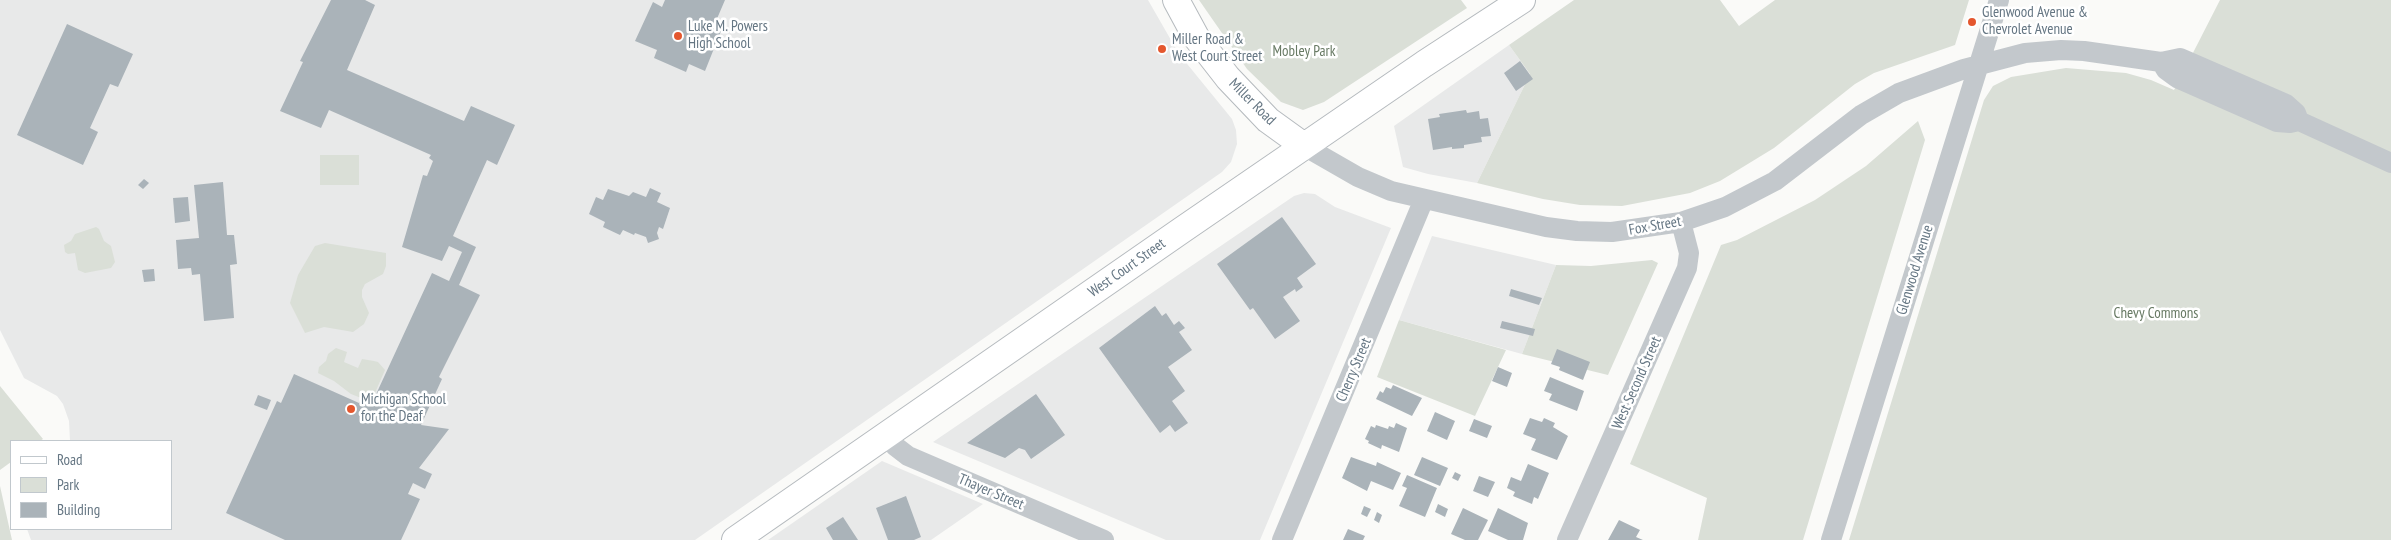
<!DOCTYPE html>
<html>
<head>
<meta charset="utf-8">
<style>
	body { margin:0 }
	#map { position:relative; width:2391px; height:540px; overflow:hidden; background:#fafaf8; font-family:"PT Sans Narrow",sans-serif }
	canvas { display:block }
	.legend { position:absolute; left:10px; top:440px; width:162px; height:90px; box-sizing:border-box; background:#fff; border:1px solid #c1c8cd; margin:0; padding:6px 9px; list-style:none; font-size:15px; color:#657683 }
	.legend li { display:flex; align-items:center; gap:10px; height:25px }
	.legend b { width:25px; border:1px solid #c1c8cd }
</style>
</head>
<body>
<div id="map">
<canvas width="2391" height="540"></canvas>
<ul class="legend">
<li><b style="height:6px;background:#fff"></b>Road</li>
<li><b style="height:14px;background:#dadfd7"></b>Park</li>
<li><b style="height:14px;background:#aab3b9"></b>Building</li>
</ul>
</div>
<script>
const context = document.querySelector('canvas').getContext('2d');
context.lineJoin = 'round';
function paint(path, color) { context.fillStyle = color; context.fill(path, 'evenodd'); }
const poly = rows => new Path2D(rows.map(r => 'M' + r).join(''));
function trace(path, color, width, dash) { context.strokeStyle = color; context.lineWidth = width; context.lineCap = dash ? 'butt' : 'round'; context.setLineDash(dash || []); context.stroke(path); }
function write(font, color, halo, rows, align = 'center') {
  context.font = font + ' "PT Sans Narrow",sans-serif'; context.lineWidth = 5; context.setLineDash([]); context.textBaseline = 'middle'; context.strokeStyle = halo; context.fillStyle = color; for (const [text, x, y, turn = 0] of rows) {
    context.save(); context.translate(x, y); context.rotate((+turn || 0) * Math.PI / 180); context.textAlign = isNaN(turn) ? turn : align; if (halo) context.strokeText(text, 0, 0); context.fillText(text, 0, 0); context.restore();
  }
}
paint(poly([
	[0,0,1148,0,1179,54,1232,119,1236,130,1237,144,1231,162,1222,172,695,540,31,540,27,529,171,529,171,441,70,441,69,421,63,404,57,396,24,378,0,330],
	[1509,45,1530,74,1477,183,1428,174,1403,167,1394,126],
	[1304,193,1315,194,1335,207,1391,228,1260,540,1166,540,933,442,1294,196],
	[1432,236,1556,265,1522,354,1399,320],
	[882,461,983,504,931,540,768,540]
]), '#e8e9e9');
paint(poly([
	[1199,0,1461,0,1467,8,1324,102,1303,110,1281,102,1247,69],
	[1574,0,1720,0,1739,26,1775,0,1969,0,1955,45,1874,73,1855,84,1774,148,1720,181,1690,193,1622,206,1580,205,1543,199,1477,183,1530,74,1509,45],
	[2220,0,2391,0,2391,540,1849,540,1984,100,1993,86,2011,77,2066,68,2126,73,2151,80,2174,90],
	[1918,121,1925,140,1803,540,1698,540,1707,498,1630,464,1721,245,1737,240,1815,200,1866,166],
	[320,155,359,155,359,185,320,185],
	[96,227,99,229,104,241,111,246,115,262,111,268,85,273,78,270,75,253,68,254,65,252,64,245,71,241,75,234],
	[325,243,386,253,386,266,383,274,365,284,362,290,362,297,369,313,364,324,353,332,324,327,305,333,290,303,298,275,315,246],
	[1652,260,1658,263,1608,375,1522,354,1556,265,1591,266],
	[1399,320,1506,350,1475,416,1377,377],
	[336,348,347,352,344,362,358,368,362,359,374,361,378,362,385,370,371,402,351,394,334,381,318,373,319,367,326,361,328,354],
	[0,386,43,439,40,441,11,441,11,462,0,470],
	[0,486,12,540,0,540]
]), '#dadfd7');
paint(poly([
	[331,0,365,0,375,5,347,70,464,121,471,106,515,125,497,165,487,160,453,236,476,247,459,285,480,295,439,377,442,379,421,425,449,429,419,468,432,474,425,489,413,483,408,494,420,499,401,540,285,540,226,513,277,401,281,403,294,374,359,403,361,399,372,403,432,273,449,281,462,252,449,246,442,261,402,247,423,175,427,176,433,161,429,158,431,155,329,110,321,128,280,111,303,62,300,61],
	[665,0,725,0,713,28,721,31,705,71,689,64,686,72,654,58,657,50,635,41,653,2,662,7],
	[67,24,133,54,118,87,110,84,90,128,98,132,83,165,17,135],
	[1520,61,1533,79,1516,91,1504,73],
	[1466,110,1467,113,1479,111,1480,119,1488,118,1491,136,1481,137,1482,142,1464,145,1464,148,1452,149,1452,147,1433,150,1428,119,1440,117,1439,114],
	[144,179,149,183,143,189,138,185],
	[223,182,227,235,234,235,237,264,230,265,234,318,204,321,200,274,192,275,191,268,178,269,176,240,199,238,194,185],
	[650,188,661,193,657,202,670,208,663,229,659,227,657,233,659,239,648,243,646,237,635,233,634,235,623,230,620,235,603,227,605,222,589,214,596,197,603,200,608,189,629,196,633,192,646,197],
	[188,197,190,221,175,223,173,198],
	[1282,217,1316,264,1297,278,1303,287,1296,292,1295,289,1283,297,1300,321,1275,339,1253,308,1250,310,1217,264],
	[154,269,155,281,144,282,142,270],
	[1511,289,1542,298,1539,305,1509,296],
	[1155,306,1162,316,1166,313,1174,325,1179,321,1185,328,1179,332,1192,350,1168,367,1185,391,1172,401,1188,423,1175,432,1170,425,1160,433,1099,348],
	[1502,321,1535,329,1533,336,1500,328],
	[1557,349,1590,362,1583,380,1559,370,1560,367,1551,364],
	[1498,367,1512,373,1507,387,1492,381],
	[1550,377,1584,391,1577,411,1549,400,1552,394,1544,391],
	[1393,385,1422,398,1412,416,1376,399,1380,391,1383,393,1386,387,1391,389],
	[1036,394,1065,435,1031,459,1025,450,1019,448,1005,458,967,443],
	[258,395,271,400,267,410,254,405],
	[1435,412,1455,421,1447,440,1427,431],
	[1530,418,1542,422,1544,418,1555,423,1553,427,1568,436,1557,460,1531,450,1536,439,1523,434],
	[1474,419,1492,426,1487,438,1469,431],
	[1396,423,1407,428,1399,452,1382,445,1381,449,1368,443,1369,441,1365,439,1371,426,1375,428,1376,425,1388,429,1389,426,1394,428],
	[1351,457,1376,466,1377,462,1401,473,1393,490,1371,481,1367,491,1342,478],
	[1422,457,1448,468,1440,486,1414,475],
	[1528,464,1549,473,1538,499,1534,497,1532,504,1513,496,1515,492,1507,488,1511,477,1521,481],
	[1455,472,1461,475,1458,481,1452,478],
	[1407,475,1437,488,1425,517,1399,506,1407,488,1402,486],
	[1479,476,1495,482,1488,497,1473,491],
	[906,496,921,537,914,540,888,540,876,508],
	[1438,504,1448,509,1445,517,1435,512],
	[1364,506,1371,509,1367,517,1361,514],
	[1463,508,1488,520,1478,540,1465,540,1451,534],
	[1498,508,1528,523,1523,540,1508,540,1488,531],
	[1377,512,1382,515,1379,523,1374,520],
	[843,517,858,540,833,540,826,528],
	[1619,520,1640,530,1636,537,1643,540,1608,540],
	[1348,529,1365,536,1363,540,1343,540]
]), '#aab3b9');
const major = poly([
	[1176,0,1196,37,1228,78,1268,120,1304,146],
	[735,540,1182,230,1424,64,1522,0]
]);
trace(major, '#b5babe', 28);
trace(poly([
	[2161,62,2166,70,2177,78,2277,122,2290,123,2299,121,2391,163],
	[1304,146,1358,177,1391,191,1546,227,1577,231,1612,232,1681,222,1725,207,1775,181,1861,115,1899,93,1964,69,2025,53,2061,50,2084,51,2161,62,2180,58,2286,104,2296,113,2299,121],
	[886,434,895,446,908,456,1104,540],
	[1282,540,1424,199],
	[1567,540,1687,268,1689,253,1681,222],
	[1831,540,1999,0]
]), '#c3c8cc', 20);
trace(major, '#fff', 26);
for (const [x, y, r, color] of [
	[1972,22,5,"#e4572e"],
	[678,36,5,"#e4572e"],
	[1162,49,5,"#e4572e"],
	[351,409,5,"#e4572e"]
]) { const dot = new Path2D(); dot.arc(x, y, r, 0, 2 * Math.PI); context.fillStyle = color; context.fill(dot); trace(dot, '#fff', 2); }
write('15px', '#657683', '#fff', [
	["Glenwood Avenue &",1982,13],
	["Chevrolet Avenue",1982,30],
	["Luke M. Powers",688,27],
	["High School",688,44],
	["Miller Road &",1172,40],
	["West Court Street",1172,57],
	["Michigan School",361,400],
	["for the Deaf",361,417]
], 'left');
write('15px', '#687a64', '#fff', [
	["Mobley Park",1304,52],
	["Chevy Commons",2156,314]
]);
write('15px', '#657683', '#fff', [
	["Miller Road",1252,102,45],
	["Fox Street",1655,226,-10],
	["West Court Street",1127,268,-35],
	["Glenwood Avenue",1915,270,-73],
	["Cherry Street",1354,370,-67],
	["West Second Street",1637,383,-66],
	["Thayer Street",991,492,23]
]);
</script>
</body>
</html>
